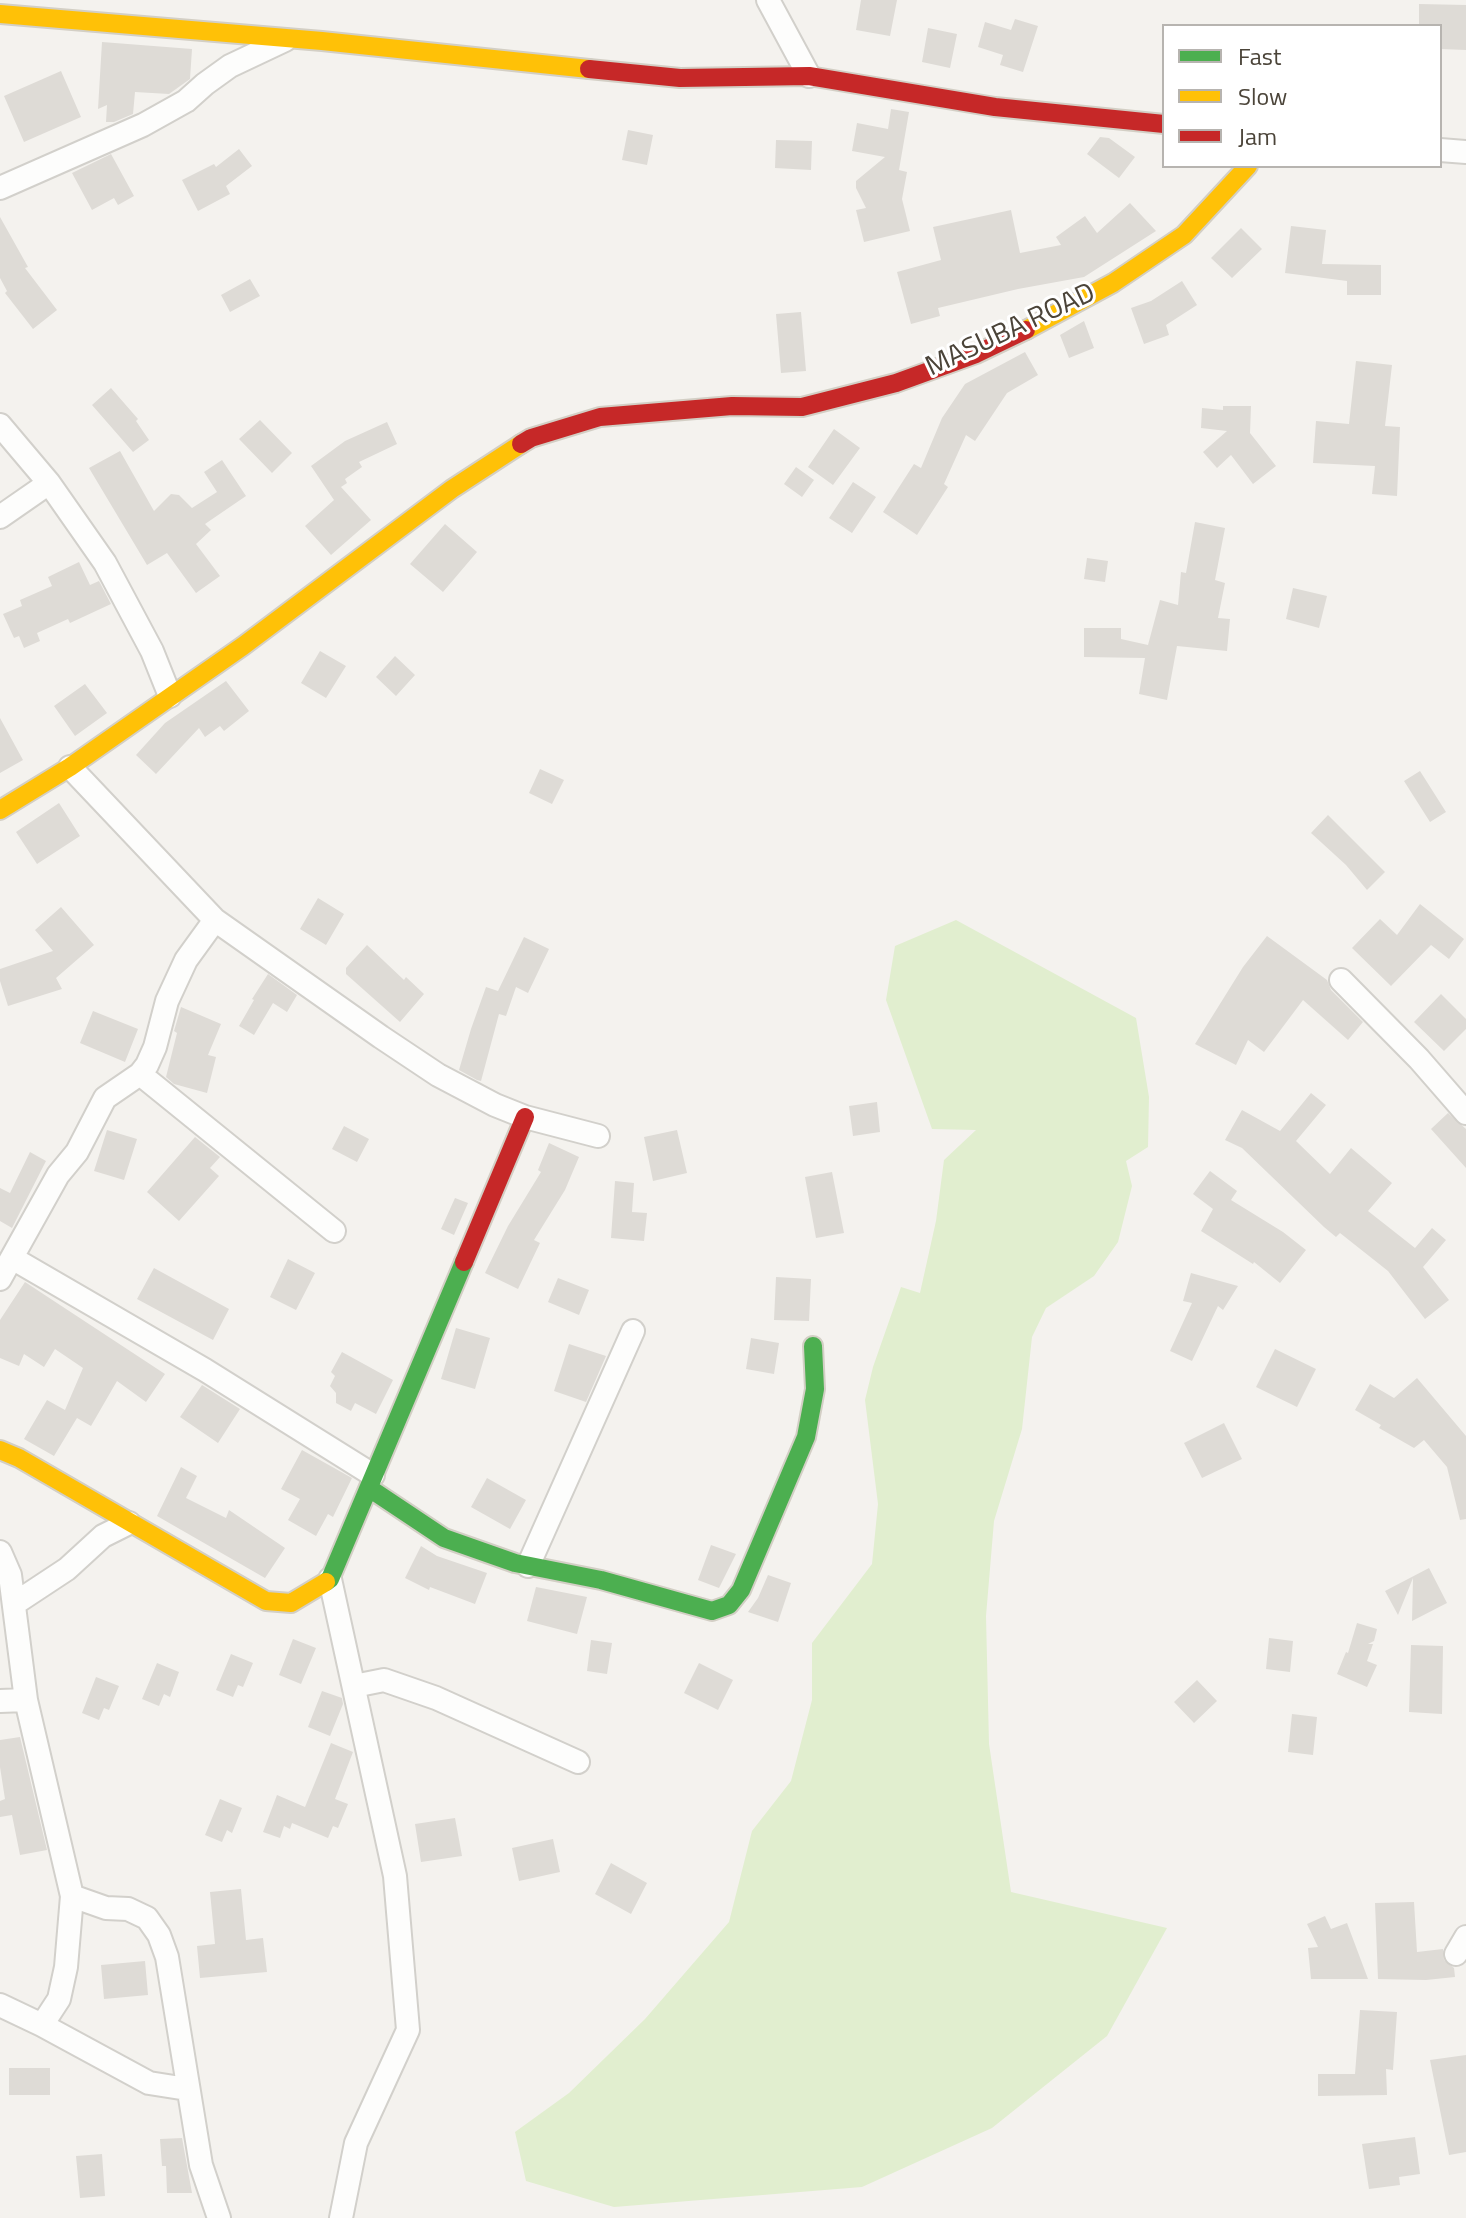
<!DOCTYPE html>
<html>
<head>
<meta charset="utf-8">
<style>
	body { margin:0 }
	#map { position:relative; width:1466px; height:2218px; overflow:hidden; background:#f4f2ee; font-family:"Titillium Web",sans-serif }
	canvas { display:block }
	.legend { position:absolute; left:1162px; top:24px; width:280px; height:144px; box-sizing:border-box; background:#fff; border:2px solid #b7b4b0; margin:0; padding:10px 14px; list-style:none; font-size:24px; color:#4b4439 }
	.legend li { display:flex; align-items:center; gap:16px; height:40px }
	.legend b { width:40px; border:2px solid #b7b4b0 }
</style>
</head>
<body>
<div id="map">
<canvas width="1466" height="2218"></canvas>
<ul class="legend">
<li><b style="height:10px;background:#4caf50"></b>Fast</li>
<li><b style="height:10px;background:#ffc107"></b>Slow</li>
<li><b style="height:10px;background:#c62828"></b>Jam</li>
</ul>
</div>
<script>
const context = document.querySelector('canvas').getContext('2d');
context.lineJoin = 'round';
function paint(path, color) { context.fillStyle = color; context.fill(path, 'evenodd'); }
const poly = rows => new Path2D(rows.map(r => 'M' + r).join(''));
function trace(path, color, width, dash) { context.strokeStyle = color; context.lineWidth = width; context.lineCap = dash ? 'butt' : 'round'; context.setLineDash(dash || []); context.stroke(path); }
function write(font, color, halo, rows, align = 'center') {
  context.font = font + ' "Titillium Web",sans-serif'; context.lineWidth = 6; context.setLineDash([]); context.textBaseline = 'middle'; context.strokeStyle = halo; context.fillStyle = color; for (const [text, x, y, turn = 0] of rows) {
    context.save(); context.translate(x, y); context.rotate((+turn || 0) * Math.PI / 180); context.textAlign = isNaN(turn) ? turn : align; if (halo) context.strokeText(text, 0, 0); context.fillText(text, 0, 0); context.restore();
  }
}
paint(poly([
	[956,920,1136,1018,1149,1097,1148,1147,1126,1161,1132,1186,1118,1242,1094,1276,1046,1308,1032,1337,1022,1429,994,1521,986,1616,989,1744,1011,1892,1167,1928,1107,2036,992,2128,862,2187,614,2207,526,2181,515,2132,569,2093,645,2019,729,1922,752,1831,791,1781,812,1700,812,1643,872,1564,878,1504,865,1400,873,1367,901,1287,920,1293,936,1221,944,1160,976,1130,932,1129,886,1000,895,946]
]), '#e1eecf');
paint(poly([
	[861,0,897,0,890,36,856,30],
	[1419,4,1466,5,1466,50,1440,49,1440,26,1419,26],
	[1015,19,1038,26,1023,72,1000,65,1003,55,978,47,985,22,1011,30],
	[928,28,957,34,950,68,922,62],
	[102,42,192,49,190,79,169,94,135,92,133,114,114,122,106,122,107,105,98,109],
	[61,71,81,117,24,142,4,96],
	[891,109,909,112,899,170,907,172,902,199,910,231,864,242,856,210,866,208,856,188,856,181,885,157,852,151,857,123,888,129],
	[628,130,653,135,647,165,622,160],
	[1100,137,1109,138,1135,157,1119,178,1087,154],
	[776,140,812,141,811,170,775,168],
	[239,149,252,166,226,186,230,194,198,211,182,180,214,164,216,167],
	[111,154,134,196,118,205,114,198,92,210,72,173],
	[1130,203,1156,231,1084,277,1018,289,938,308,940,316,911,324,897,272,941,260,933,227,1011,210,1020,253,1061,245,1056,237,1085,216,1097,233],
	[0,217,28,267,25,268,57,310,33,329,5,293,7,291,0,278],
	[1291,226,1326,230,1322,264,1381,265,1381,295,1347,295,1347,281,1285,273],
	[1241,228,1262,249,1232,278,1211,258],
	[250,279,260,296,230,312,221,295],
	[1182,281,1197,305,1166,325,1169,335,1144,344,1131,308,1151,301],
	[801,312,806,371,781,373,776,314],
	[1084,321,1094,348,1069,358,1060,335],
	[1025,352,1038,375,1007,393,975,441,966,435,944,484,948,487,917,535,883,512,914,464,921,468,942,418,965,384],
	[1356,361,1392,365,1385,426,1400,427,1397,496,1372,494,1375,466,1313,463,1316,421,1349,424],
	[111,388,138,419,136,421,149,440,133,452,92,405],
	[1223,406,1251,406,1250,433,1276,466,1253,484,1231,455,1217,468,1203,452,1227,431,1201,428,1202,408,1223,410],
	[260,420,292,453,272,473,239,439],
	[387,422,397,444,359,462,362,467,345,479,347,483,341,487,371,520,331,555,305,526,334,500,311,466,345,441],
	[834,429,860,448,833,485,808,467],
	[120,451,154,511,171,494,179,495,192,508,217,492,204,472,222,460,246,496,205,524,211,530,196,544,220,576,196,593,167,553,147,565,89,468],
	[796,467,814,480,802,497,784,484],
	[853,482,876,497,852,533,829,518],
	[1195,522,1225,528,1215,580,1225,583,1218,618,1230,619,1227,651,1177,646,1167,700,1139,694,1145,658,1084,657,1084,628,1121,628,1121,639,1148,645,1160,600,1178,605,1181,572,1186,573],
	[445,524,477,552,443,592,410,564],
	[1087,558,1108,561,1105,582,1084,579],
	[79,562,90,585,99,581,111,604,70,623,68,619,37,633,40,641,24,648,19,636,14,638,3,614,22,606,20,600,52,586,48,577],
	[1293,588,1327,596,1319,628,1286,619],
	[320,651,346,666,326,698,301,683],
	[395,656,415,675,396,696,376,677],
	[226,681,249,711,224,731,220,726,205,737,199,728,156,774,136,755,165,723],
	[85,684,107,713,75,736,54,706],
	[0,718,23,760,0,773],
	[540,769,564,780,552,804,529,793],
	[1420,771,1446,812,1430,822,1404,781],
	[59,803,80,836,37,864,16,832],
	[1328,815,1385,872,1367,890,1346,865,1311,833],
	[318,898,344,914,326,945,300,929],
	[1420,904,1464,939,1449,959,1431,945,1391,986,1352,948,1380,919,1397,935],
	[61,907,94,945,56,978,62,989,8,1006,0,981,0,969,53,951,35,930],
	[1267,936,1327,980,1331,990,1363,1022,1348,1040,1303,1000,1264,1052,1248,1040,1236,1065,1195,1044,1243,967],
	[524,937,549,949,528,993,516,987,506,1016,499,1014,481,1081,477,1080,459,1070,471,1029,486,987,498,991],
	[367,945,404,980,406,977,424,994,400,1022,346,974,346,968],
	[268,974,297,995,287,1012,273,1003,254,1035,239,1026,254,1000,252,999],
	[1441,994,1466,1019,1466,1029,1444,1051,1414,1022],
	[181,1007,221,1024,208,1055,216,1057,207,1093,174,1084,166,1077,177,1033,174,1031],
	[93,1011,138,1029,125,1062,80,1043],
	[1311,1093,1326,1105,1296,1141,1330,1174,1351,1148,1392,1183,1368,1211,1415,1248,1432,1228,1446,1240,1423,1267,1449,1300,1425,1319,1388,1271,1340,1233,1336,1237,1324,1227,1242,1148,1225,1140,1242,1110,1280,1131],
	[877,1102,880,1132,853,1136,849,1106],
	[1448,1113,1466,1129,1466,1168,1431,1129],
	[344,1126,369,1139,357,1162,332,1149],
	[107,1130,137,1139,124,1180,94,1171],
	[677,1130,687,1173,653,1181,644,1137],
	[195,1137,220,1157,210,1168,219,1176,179,1221,147,1192],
	[549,1143,579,1157,565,1190,534,1240,540,1243,518,1289,485,1273,508,1226,541,1172,538,1170],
	[30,1152,46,1161,12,1228,0,1221,0,1188,10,1193],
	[1210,1171,1237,1191,1231,1200,1283,1232,1306,1250,1280,1283,1254,1262,1253,1264,1201,1231,1213,1209,1193,1194],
	[832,1172,844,1233,816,1238,805,1177],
	[615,1181,634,1183,632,1212,647,1213,644,1241,611,1238],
	[455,1198,468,1203,454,1235,441,1229],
	[288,1259,315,1273,296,1310,270,1297],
	[154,1268,229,1309,213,1340,137,1299],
	[1191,1273,1238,1286,1223,1310,1218,1306,1192,1361,1170,1351,1192,1303,1183,1301],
	[776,1277,811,1279,809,1321,774,1320],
	[558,1278,589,1290,579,1315,548,1302],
	[25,1282,165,1374,146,1402,117,1381,91,1426,77,1418,54,1456,24,1439,47,1400,65,1410,83,1368,55,1349,44,1367,24,1354,19,1366,0,1358,0,1320],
	[456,1328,490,1338,475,1389,441,1379],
	[751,1338,779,1343,774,1374,746,1369],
	[569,1344,606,1356,586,1402,554,1391],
	[1275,1349,1316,1369,1297,1407,1256,1387],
	[342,1352,393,1380,376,1414,355,1403,351,1411,336,1403,336,1393,330,1386,335,1376,331,1372],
	[1417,1378,1466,1436,1466,1519,1460,1520,1447,1467,1424,1440,1414,1448,1379,1428,1381,1425,1355,1410,1370,1384,1394,1398],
	[202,1385,240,1409,218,1443,180,1417],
	[1224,1423,1242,1459,1202,1478,1184,1443],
	[302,1450,352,1478,333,1517,328,1514,316,1536,288,1520,300,1499,281,1489],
	[181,1467,197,1476,186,1498,226,1518,229,1510,285,1548,265,1578,157,1516],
	[487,1478,526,1500,510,1529,471,1507],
	[711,1545,736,1554,719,1588,698,1580],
	[421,1546,437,1556,487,1573,475,1604,430,1587,429,1590,405,1578],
	[1429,1568,1447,1603,1412,1621,1413,1578,1398,1615,1385,1591],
	[768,1575,791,1583,778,1622,748,1612,758,1598],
	[536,1587,587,1597,577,1634,527,1621],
	[1357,1623,1377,1629,1374,1641,1368,1644,1373,1644,1367,1661,1377,1665,1367,1687,1337,1674,1346,1652,1348,1653],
	[1269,1638,1293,1641,1290,1672,1266,1669],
	[293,1639,316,1648,301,1684,279,1675],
	[591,1640,612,1643,607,1674,587,1671],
	[1411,1645,1443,1646,1442,1714,1409,1712],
	[231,1654,253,1663,243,1687,238,1685,233,1697,216,1690],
	[157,1663,179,1672,170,1697,164,1694,159,1706,142,1699],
	[699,1663,733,1680,718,1710,684,1693],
	[96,1677,119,1686,109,1710,104,1708,99,1720,82,1713],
	[1197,1680,1217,1701,1194,1723,1174,1702],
	[322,1691,342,1698,343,1704,330,1736,308,1727],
	[1292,1714,1317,1717,1313,1755,1288,1752],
	[20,1737,47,1850,20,1855,12,1815,0,1817,0,1801,5,1799,0,1767,0,1740],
	[331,1743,353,1752,335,1799,348,1804,338,1828,333,1826,328,1838,292,1823,290,1829,284,1826,280,1838,263,1832,277,1795,305,1807],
	[220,1799,242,1808,232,1833,227,1830,222,1842,205,1835],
	[455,1818,462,1856,421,1862,415,1824],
	[553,1839,560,1872,519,1881,512,1848],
	[611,1863,647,1883,631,1914,595,1894],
	[241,1889,246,1940,263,1938,267,1972,200,1978,197,1946,215,1944,210,1892],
	[1414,1902,1417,1952,1443,1949,1444,1960,1454,1968,1455,1977,1426,1980,1378,1979,1375,1903],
	[1325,1916,1331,1929,1347,1923,1368,1979,1311,1979,1308,1948,1318,1947,1307,1924],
	[145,1961,148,1995,104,1999,101,1965],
	[1360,2010,1397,2012,1393,2070,1386,2069,1387,2095,1318,2096,1318,2074,1355,2074],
	[1466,2055,1466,2152,1449,2155,1430,2060],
	[9,2068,50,2068,50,2095,9,2095],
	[1415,2137,1420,2174,1399,2177,1400,2185,1369,2189,1362,2144],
	[182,2138,192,2193,167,2193,166,2166,162,2166,160,2139],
	[102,2154,105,2196,80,2198,76,2156]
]), '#dedbd6');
const street = poly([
	[768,0,809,76],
	[1440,150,1466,152],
	[0,188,143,125,186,101,205,84,230,66,285,40],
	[0,425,49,483,105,563,152,651,170,696],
	[0,517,49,483],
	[70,767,215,920,381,1037,438,1075,495,1105,525,1117,598,1136],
	[1341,980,1419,1059,1466,1113],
	[140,1074,334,1231],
	[12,1258,205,1370,373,1475],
	[0,1279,58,1175,77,1152,105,1098,140,1074,147,1065,155,1047,167,1001,186,960,215,920],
	[0,1552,10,1575,26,1700,72,1896,66,1967,59,1999,42,2025],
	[528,1566,633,1331],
	[330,1579,395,1876,408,2030,356,2143,341,2218],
	[14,1604,67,1569,103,1536,129,1523],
	[354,1686,384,1680,436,1698,578,1762],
	[0,1701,26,1700],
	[72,1896,106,1908,128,1909,147,1918,159,1935,167,1957,201,2165,219,2218],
	[1456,1954,1466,1937],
	[0,2005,42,2025,149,2083,187,2089]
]);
const fast = poly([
	[369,1488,444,1538,515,1563,601,1580,712,1611,729,1605,741,1590,806,1437,815,1389,813,1346],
	[326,1582,330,1579,464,1262]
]);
const slow = poly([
	[0,14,322,41,589,69],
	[1026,330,1113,283,1184,235,1248,166],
	[0,810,70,767,243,646,452,489,521,444],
	[0,1450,19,1458,266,1601,291,1603,326,1582]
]);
const jam = poly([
	[589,69,680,78,809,76,995,107,1164,124],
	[521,444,531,438,600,417,732,406,802,407,896,383,976,354,1026,330],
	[464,1262,525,1117]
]);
trace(street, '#d2d0cb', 26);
trace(fast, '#d3cfc5', 22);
trace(slow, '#d3cfc5', 22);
trace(jam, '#d3cfc5', 22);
trace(street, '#fdfdfc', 22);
trace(fast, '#4caf50', 18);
trace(slow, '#ffc107', 18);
trace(jam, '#c62828', 18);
write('28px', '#4b4439', '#fff', [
	["MASUBA ROAD",1011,331,-25]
]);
</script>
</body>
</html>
